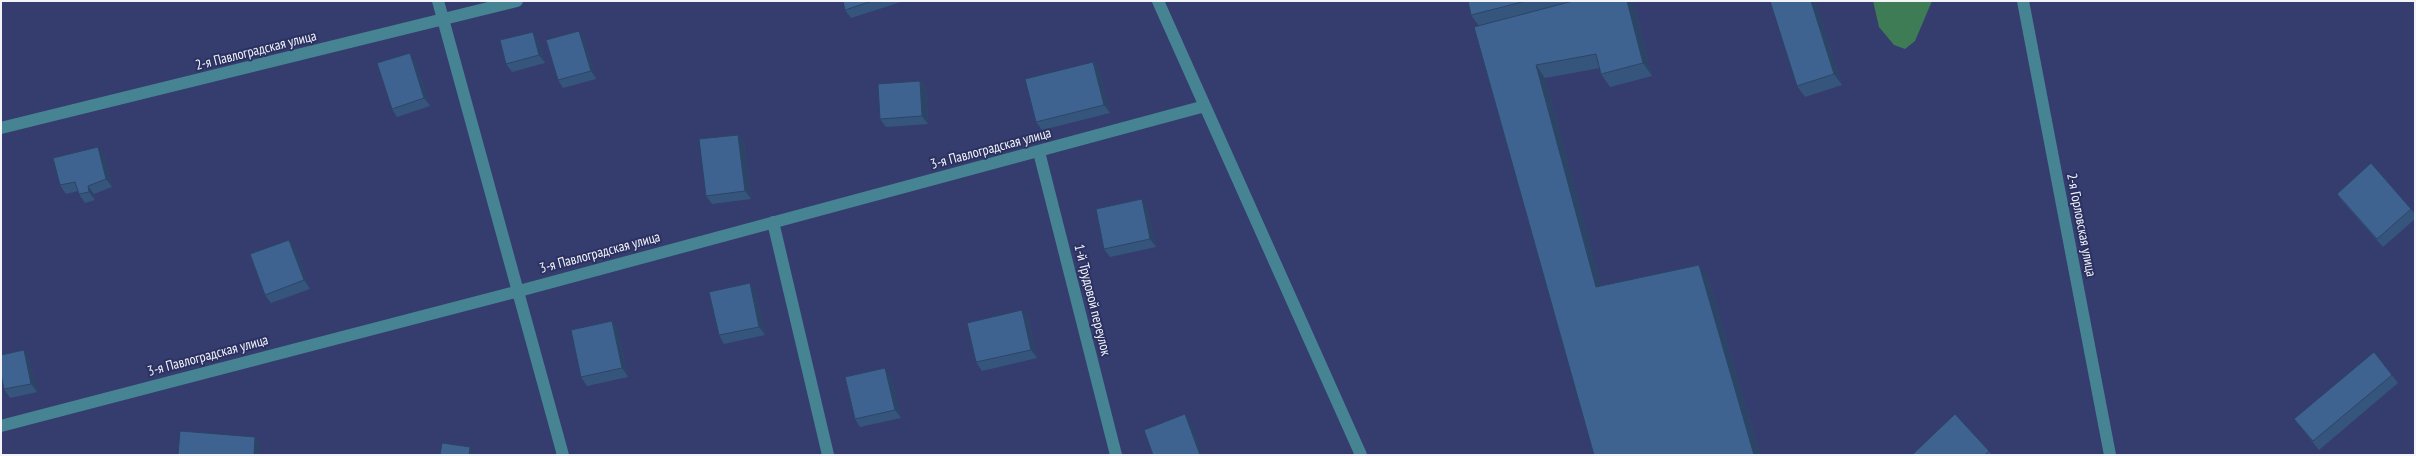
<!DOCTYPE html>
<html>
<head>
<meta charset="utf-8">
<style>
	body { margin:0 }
	#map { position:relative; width:2416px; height:456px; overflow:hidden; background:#353d6e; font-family:"PT Sans Narrow",sans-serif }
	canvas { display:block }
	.frame { position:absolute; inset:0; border:2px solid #f3f4fa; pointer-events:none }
</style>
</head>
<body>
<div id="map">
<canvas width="2416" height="456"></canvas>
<div class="frame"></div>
</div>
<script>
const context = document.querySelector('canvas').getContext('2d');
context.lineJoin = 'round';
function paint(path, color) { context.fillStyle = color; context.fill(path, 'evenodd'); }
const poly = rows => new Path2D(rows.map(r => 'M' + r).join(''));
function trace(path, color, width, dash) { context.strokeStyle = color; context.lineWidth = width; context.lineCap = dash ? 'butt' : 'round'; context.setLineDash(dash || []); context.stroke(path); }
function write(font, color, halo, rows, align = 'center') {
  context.font = font + ' "PT Sans Narrow",sans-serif'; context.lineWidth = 4; context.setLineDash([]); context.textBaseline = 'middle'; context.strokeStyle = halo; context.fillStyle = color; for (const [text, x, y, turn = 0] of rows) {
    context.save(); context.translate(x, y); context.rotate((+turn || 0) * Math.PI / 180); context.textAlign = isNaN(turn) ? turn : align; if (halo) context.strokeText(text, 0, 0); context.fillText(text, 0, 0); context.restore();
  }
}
paint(poly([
	[1873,1,1932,1,1915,41,1905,49,1894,45,1879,27]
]), '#3e7c56');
trace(poly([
	[438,1,563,455],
	[1158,1,1361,455],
	[2023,1,2110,455],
	[1,128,517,1],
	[1039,152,1116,455],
	[773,222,828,455],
	[1,426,519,291,1205,106]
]), '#478493', 12);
paint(poly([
	[843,1,904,1,851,18,845,10],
	[1468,1,1633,1,1652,76,1610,87,1601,74,1600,68,1545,78,1601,286,1708,278,1760,455,1594,455,1479,26,1471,15],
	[1815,1,1842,85,1805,97,1797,86],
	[584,39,596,79,563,88,558,80],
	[538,40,545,63,512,72,506,64],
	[415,61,430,106,397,117,392,109],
	[1093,62,1099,70,1110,113,1042,130,1036,122],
	[920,81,926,89,928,124,886,127,880,119],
	[738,135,744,143,751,199,712,204,706,196],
	[104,155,112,187,94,194,95,200,85,203,79,194,78,191,66,194,60,185],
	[2337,194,2411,209,2415,214,2415,219,2383,247,2343,202],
	[1147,208,1156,247,1110,257,1104,249],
	[295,248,310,289,271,303,265,295],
	[755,291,765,335,724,344,719,335],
	[1028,318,1037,358,982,371,976,362],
	[612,321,617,329,628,377,587,386,581,377],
	[29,359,37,392,10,398,4,389],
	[2392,375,2398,383,2319,450,2294,419],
	[891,376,901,418,860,427,855,419],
	[1989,451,1992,455,1912,455]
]), '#36557d');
paint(poly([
	[1627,1,1633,1,1652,76,1643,63],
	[1811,1,1815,1,1842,85,1834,74],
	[579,31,584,39,596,79,591,71],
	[533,32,538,40,545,63,539,55],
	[410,53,415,61,430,106,424,98],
	[1093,62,1099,70,1110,113,1104,105],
	[1536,65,1545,78,1605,300,1596,287],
	[920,81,926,89,928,124,922,116],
	[738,135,744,143,751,199,745,191],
	[98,147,104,155,112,187,106,179],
	[88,186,94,194,95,200,89,192],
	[1142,199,1147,208,1156,247,1150,239],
	[289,240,295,248,310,289,304,280],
	[1699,265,1708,278,1760,455,1754,455],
	[750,283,755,291,765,335,759,327],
	[1022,310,1028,318,1037,358,1031,350],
	[612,321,617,329,628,377,622,368],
	[24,350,29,359,37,392,31,384],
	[885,368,891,376,901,418,895,410],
	[1185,414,1191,423,1203,455,1200,455],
	[255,437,260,445,260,455,254,455],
	[470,447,475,455,469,455]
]), '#2c4566');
const building = poly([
	[843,1,872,1,845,10,843,1],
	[1468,1,1526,1,1471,15,1468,1],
	[1573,1,1627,1,1643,63,1601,74,1596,54,1536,65,1596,287,1699,265,1754,455,1594,455,1474,27,1573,1],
	[1770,1,1811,1,1834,74,1797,86,1770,1],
	[579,31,591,71,558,80,546,40,579,31],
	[533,32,539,55,506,64,500,40,533,32],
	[410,53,424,98,392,109,377,63,410,53],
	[1093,62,1104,105,1036,122,1025,79,1093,62],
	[920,81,922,116,880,119,878,84,920,81],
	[738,135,745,191,706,196,699,139,738,135],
	[98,147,106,179,88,186,89,192,79,194,75,182,60,185,53,158,98,147],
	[2371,163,2411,209,2377,239,2337,194,2371,163],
	[1142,199,1150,239,1104,249,1096,209,1142,199],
	[289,240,304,280,265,295,250,254,289,240],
	[750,283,759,327,719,335,709,292,750,283],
	[1022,310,1031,350,976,362,967,323,1022,310],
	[612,321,622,368,581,377,571,330,612,321],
	[24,350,31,384,4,389,1,374,1,355,24,350],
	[2374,352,2392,375,2313,441,2294,419,2374,352],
	[885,368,895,410,855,419,845,377,885,368],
	[1185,414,1200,455,1153,455,1144,430,1185,414],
	[1955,414,1989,451,1985,455,1912,455,1955,414],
	[180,431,255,437,254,455,178,455,180,431],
	[442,443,470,447,469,455,440,455,442,443]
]);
paint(building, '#3f6391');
trace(building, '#2c4566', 1);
write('14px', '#f3f4fa', '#2b3262', [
	["2-я Павлоградская улица",256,51,-14],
	["3-я Павлоградская улица",991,149,-15],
	["2-я Горловская улица",2081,225,79],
	["3-я Павлоградская улица",600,253,-15],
	["1-й Трудовой переулок",1092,300,76],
	["3-я Павлоградская улица",208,356,-15]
]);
</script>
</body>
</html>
